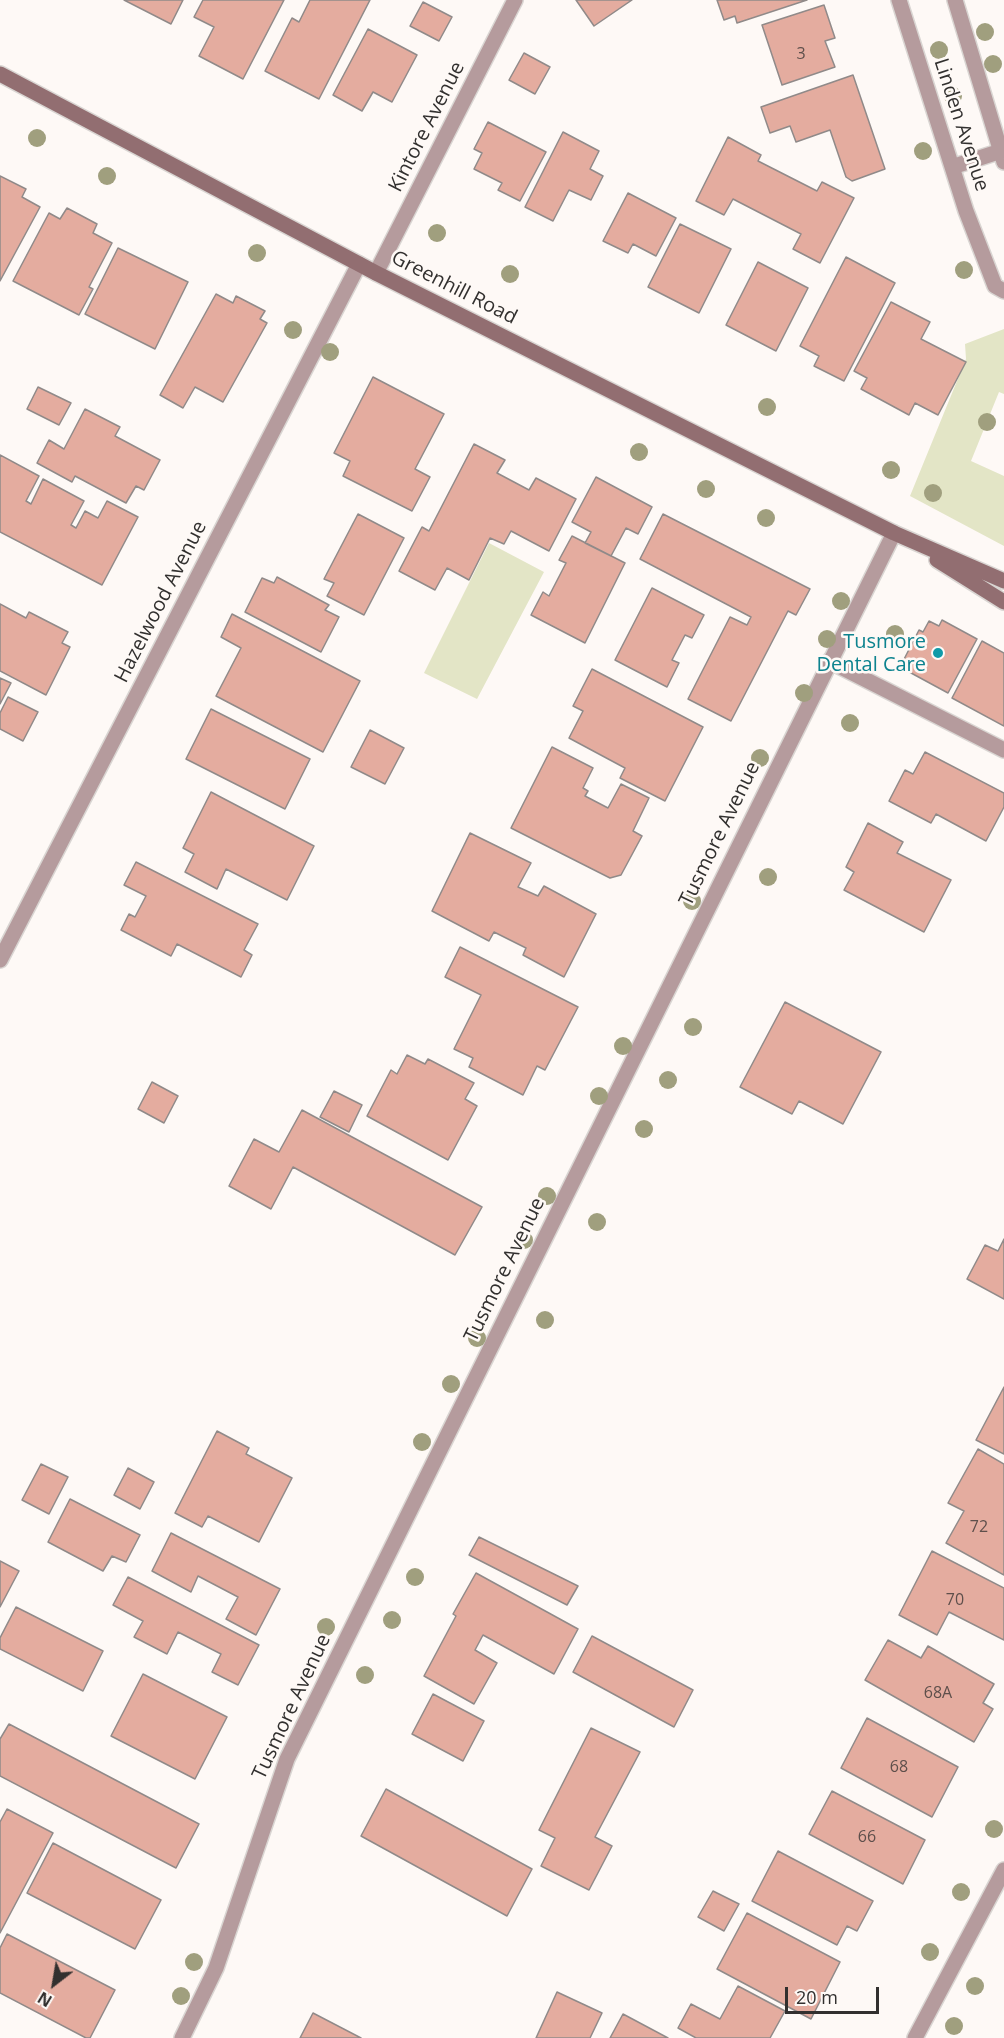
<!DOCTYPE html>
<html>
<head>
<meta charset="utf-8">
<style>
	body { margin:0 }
	#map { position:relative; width:1004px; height:2038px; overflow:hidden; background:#fef9f6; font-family:"Open Sans",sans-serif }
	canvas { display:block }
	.north { position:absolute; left:24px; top:1954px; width:60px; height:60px; -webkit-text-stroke:4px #fef9f6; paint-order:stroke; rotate:211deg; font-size:16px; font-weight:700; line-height:24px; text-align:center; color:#32302f }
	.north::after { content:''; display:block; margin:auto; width:21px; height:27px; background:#32302f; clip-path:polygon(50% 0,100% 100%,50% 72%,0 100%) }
	.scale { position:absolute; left:785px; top:1987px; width:94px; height:27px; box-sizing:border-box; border:3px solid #32302f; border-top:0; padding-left:8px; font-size:18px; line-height:21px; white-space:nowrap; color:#32302f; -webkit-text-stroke:4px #fef9f6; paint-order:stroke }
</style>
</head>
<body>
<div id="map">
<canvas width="1004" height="2038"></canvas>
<div class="north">N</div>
<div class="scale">20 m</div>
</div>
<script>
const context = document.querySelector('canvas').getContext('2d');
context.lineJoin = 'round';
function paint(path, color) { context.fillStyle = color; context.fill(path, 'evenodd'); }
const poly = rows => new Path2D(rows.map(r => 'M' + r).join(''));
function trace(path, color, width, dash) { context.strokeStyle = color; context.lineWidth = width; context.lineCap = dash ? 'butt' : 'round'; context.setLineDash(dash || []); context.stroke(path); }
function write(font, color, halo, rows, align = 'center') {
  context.font = font + ' "Open Sans",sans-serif'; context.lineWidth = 5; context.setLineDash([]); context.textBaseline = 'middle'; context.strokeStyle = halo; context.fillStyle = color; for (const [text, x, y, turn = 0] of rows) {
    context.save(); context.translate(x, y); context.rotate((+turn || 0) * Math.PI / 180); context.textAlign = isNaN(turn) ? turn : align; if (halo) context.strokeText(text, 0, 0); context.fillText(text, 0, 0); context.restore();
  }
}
paint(poly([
	[1004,329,1004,394,999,392,971,461,1004,476,1004,546,910,496,966,359,965,344],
	[489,543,544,572,477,699,424,673]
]), '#e3e5c6');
const building = poly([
	[124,0,183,0,171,24,124,0],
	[203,0,284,0,243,79,199,56,214,27,194,17,203,0],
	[310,0,370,0,319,99,265,71,292,18,299,22,310,0],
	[576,0,632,0,594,26,576,0],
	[717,0,807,0,737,23,735,16,724,20,717,0],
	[423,2,452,17,439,41,410,26,423,2],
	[824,5,835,38,825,41,835,67,782,85,762,25,824,5],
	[368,29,417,55,392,102,373,92,362,111,333,95,368,29],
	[524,53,550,67,535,94,509,80,524,53],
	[853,75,885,169,852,181,846,177,830,130,796,142,790,126,770,133,761,107,853,75],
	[488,122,546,152,520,201,498,190,502,183,474,169,482,153,474,149,488,122],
	[563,132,599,151,590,169,603,176,591,200,569,190,553,221,525,207,563,132],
	[728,137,761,155,758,161,817,191,822,182,854,198,820,263,793,249,801,234,733,199,724,215,696,201,728,137],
	[0,176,26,189,22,197,40,207,0,281,0,176],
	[628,193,676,218,656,256,633,244,628,253,603,241,628,193],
	[67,208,97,224,93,233,112,243,89,287,93,289,79,315,13,281,49,213,60,219,67,208],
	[680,224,731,249,699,313,648,287,680,224],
	[118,248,188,282,155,349,85,314,118,248],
	[846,257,895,283,844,381,814,366,819,356,800,346,846,257],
	[758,262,808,288,776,351,726,325,758,262],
	[216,294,233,303,236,296,265,311,260,319,267,323,223,402,195,387,183,408,160,395,216,294],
	[891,302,930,322,921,339,966,362,938,415,915,403,909,415,861,389,867,378,854,371,891,302],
	[373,377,444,414,415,469,430,477,412,511,343,476,350,461,334,453,373,377],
	[38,387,71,403,59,425,27,409,38,387],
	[85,409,120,427,115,436,160,460,144,490,136,486,126,503,75,476,72,482,37,463,49,440,64,449,85,409],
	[474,444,505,460,497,473,529,490,536,478,576,499,549,551,511,531,504,544,490,538,469,580,447,568,435,590,399,571,422,527,429,531,474,444],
	[0,455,39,476,26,501,31,504,43,479,84,501,71,525,76,528,85,511,98,518,107,501,138,517,102,585,0,532,0,455],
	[596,477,652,507,638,534,626,528,611,556,585,543,591,532,572,522,596,477],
	[358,514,404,538,364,615,327,596,334,583,324,579,358,514],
	[663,514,810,589,796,615,788,611,731,721,688,699,730,617,747,625,751,617,640,559,663,514],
	[572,536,625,563,585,643,531,615,543,592,549,596,566,563,559,560,572,536],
	[277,577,329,605,325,610,339,617,321,652,245,612,262,578,274,583,277,577],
	[652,588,704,615,692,638,685,635,672,660,679,663,667,687,615,660,652,588],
	[0,604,26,618,29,612,68,632,62,643,70,647,46,695,0,671,0,604],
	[232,614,360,681,323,752,216,696,241,648,221,637,232,614],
	[942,620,977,639,948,693,900,667,919,630,923,632,929,621,939,626,942,620],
	[982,641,1004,653,1004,726,952,698,982,641],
	[592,669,703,727,665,801,620,778,625,768,569,738,583,711,573,706,592,669],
	[0,678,11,683,0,704,0,678],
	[8,697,38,712,23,741,0,729,0,713,8,697],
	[211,709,310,759,285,809,186,759,211,709],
	[370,730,404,748,385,784,351,767,370,730],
	[552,747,593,768,583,788,588,791,585,796,608,808,621,784,649,798,633,831,642,836,621,875,610,878,511,828,552,747],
	[925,752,1004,793,1004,807,986,841,936,814,931,823,889,801,905,770,913,774,925,752],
	[211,792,314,846,287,900,226,869,217,889,185,872,194,854,183,848,211,792],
	[868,823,903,842,897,853,951,880,924,932,844,890,854,872,846,867,868,823],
	[470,833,531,863,518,887,538,896,544,886,596,914,564,977,523,955,526,948,494,932,489,941,432,911,470,833],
	[136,862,258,924,244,950,252,955,241,977,177,944,171,956,121,930,129,914,135,917,146,896,124,885,136,862],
	[460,947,578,1007,545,1070,537,1066,523,1095,469,1067,473,1058,454,1049,481,995,445,977,460,947],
	[785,1002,881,1052,843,1124,799,1101,792,1114,740,1087,785,1002],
	[407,1055,425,1064,428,1059,474,1083,465,1099,477,1106,448,1160,367,1116,391,1070,397,1074,407,1055],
	[152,1082,178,1096,164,1123,138,1109,152,1082],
	[334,1091,362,1105,349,1132,320,1117,334,1091],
	[302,1110,482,1207,455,1255,293,1167,271,1209,229,1186,254,1139,279,1152,302,1110],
	[1004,1239,1004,1299,967,1279,985,1245,998,1251,1004,1239],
	[1004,1387,1004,1454,976,1440,1004,1387],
	[217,1431,249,1448,246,1454,292,1478,259,1542,208,1516,202,1527,175,1513,217,1431],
	[978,1449,1004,1464,1004,1575,946,1543,964,1511,948,1503,978,1449],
	[41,1464,68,1477,49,1514,22,1500,41,1464],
	[128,1468,154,1482,140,1509,114,1495,128,1468],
	[70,1499,140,1535,126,1562,112,1556,103,1571,48,1542,70,1499],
	[171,1533,280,1589,256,1635,226,1619,238,1597,198,1576,191,1592,152,1571,171,1533],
	[479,1537,578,1586,567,1605,469,1555,479,1537],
	[932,1551,1004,1588,1004,1640,949,1612,937,1635,899,1615,932,1551],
	[0,1561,19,1571,0,1607,0,1561],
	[476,1573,578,1629,554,1674,483,1635,475,1650,497,1663,474,1704,424,1676,456,1616,453,1614,476,1573],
	[128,1577,259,1645,238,1685,212,1672,221,1654,178,1632,167,1654,134,1637,143,1621,113,1605,128,1577],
	[16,1607,103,1651,83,1691,0,1649,0,1638,16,1607],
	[592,1636,693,1690,674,1727,573,1672,592,1636],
	[888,1640,921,1658,928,1646,994,1684,983,1703,993,1709,974,1742,865,1680,888,1640],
	[143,1674,227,1717,195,1779,111,1736,143,1674],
	[433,1694,484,1721,463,1761,412,1734,433,1694],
	[867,1718,958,1767,932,1817,841,1768,867,1718],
	[9,1724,199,1824,176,1868,0,1776,0,1739,9,1724],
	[591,1728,640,1752,595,1837,612,1846,589,1890,541,1866,555,1838,539,1830,591,1728],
	[386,1789,532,1869,507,1916,361,1836,386,1789],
	[832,1791,925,1840,903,1884,809,1834,832,1791],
	[7,1809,53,1833,0,1933,0,1822,7,1809],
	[53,1843,161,1900,135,1949,27,1893,53,1843],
	[778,1851,873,1901,857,1931,847,1926,837,1945,752,1901,778,1851],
	[713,1891,739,1904,724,1931,698,1917,713,1891],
	[747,1913,840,1962,811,2019,717,1969,747,1913],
	[7,1934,115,1990,90,2038,86,2038,0,1993,0,1948,7,1934],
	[738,1986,785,2011,770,2038,696,2038,678,2028,691,2004,720,2019,738,1986],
	[557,1992,602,2013,590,2038,536,2038,557,1992],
	[313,2013,361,2038,300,2038,313,2013],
	[623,2014,668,2038,610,2038,623,2014]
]);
paint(building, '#e4ac9f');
trace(building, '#908a89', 1.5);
const lane = poly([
	[829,661,1004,750]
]);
const street = poly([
	[899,0,966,211,995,286,1004,291],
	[955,0,1004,162],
	[952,167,1001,151],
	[376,273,515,0],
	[0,960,359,264],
	[182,2038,216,1968,287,1759,894,533],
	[915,2038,1004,1870]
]);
const secondary = poly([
	[0,74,376,273,894,533,1004,581],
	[937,560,1004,602]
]);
trace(lane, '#d9d5d2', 18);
trace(street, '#d9d5d2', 18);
trace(secondary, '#d9d5d2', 18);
trace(lane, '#b59b9d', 15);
trace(street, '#b59b9d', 15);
trace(secondary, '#926e71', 15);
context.fillStyle = '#a09f7e';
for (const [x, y] of [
	[985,32],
	[939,50],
	[993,64],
	[953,96],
	[37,138],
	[923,151],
	[107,176],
	[437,233],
	[257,253],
	[964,270],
	[510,274],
	[293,330],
	[330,352],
	[767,407],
	[987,422],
	[639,452],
	[891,470],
	[706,489],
	[933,493],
	[766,518],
	[841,601],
	[895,634],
	[827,639],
	[804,693],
	[850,723],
	[760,758],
	[768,877],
	[692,901],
	[693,1027],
	[623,1046],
	[668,1080],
	[599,1096],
	[644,1129],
	[547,1196],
	[597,1222],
	[524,1240],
	[545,1320],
	[477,1338],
	[451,1384],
	[422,1442],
	[415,1577],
	[392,1620],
	[326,1627],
	[365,1675],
	[994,1829],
	[961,1892],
	[930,1952],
	[194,1962],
	[975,1986],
	[181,1996],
	[954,2026]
]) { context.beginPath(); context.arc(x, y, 9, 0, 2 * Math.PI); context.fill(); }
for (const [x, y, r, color] of [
	[938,653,6,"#0f9aa8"]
]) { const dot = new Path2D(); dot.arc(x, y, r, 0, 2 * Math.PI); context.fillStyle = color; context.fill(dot); trace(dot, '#fef9f6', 2); }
write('16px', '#5e4f4b', null, [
	["3",801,54],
	["72",979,1527],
	["70",955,1600],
	["68A",938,1693],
	["68",899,1767],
	["66",867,1837]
]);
write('20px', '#32302f', '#fef9f6', [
	["Linden Avenue",961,125,72],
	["Kintore Avenue",427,127,-63],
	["Greenhill Road",454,288,27],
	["Hazelwood Avenue",161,602,-63],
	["Tusmore Avenue",720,834,-64],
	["Tusmore Avenue",505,1270,-64],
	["Tusmore Avenue",292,1707,-65]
]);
write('20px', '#0d838f', '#fef9f6', [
	["Tusmore",926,642],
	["Dental Care",926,665]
], 'right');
</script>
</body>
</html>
